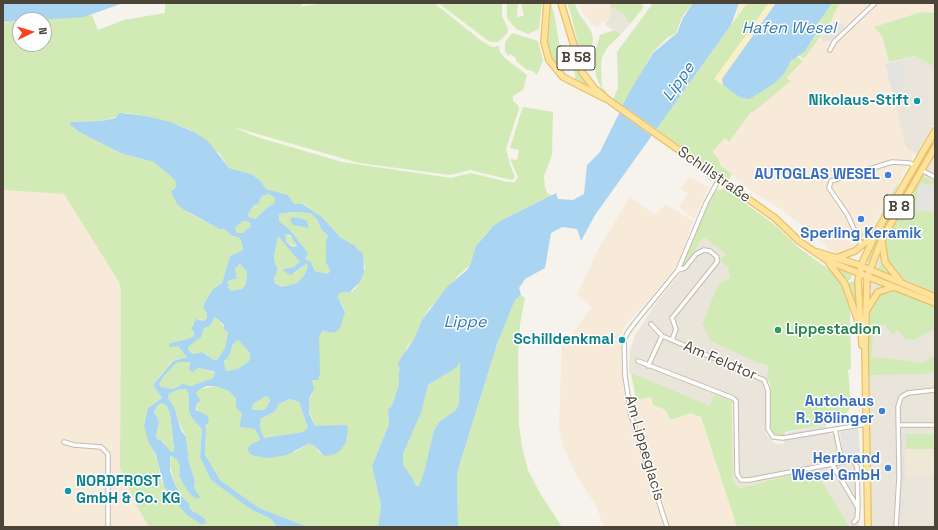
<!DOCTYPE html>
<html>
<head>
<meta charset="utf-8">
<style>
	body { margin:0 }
	#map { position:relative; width:938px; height:530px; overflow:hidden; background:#f6f3ec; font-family:"Space Grotesk",sans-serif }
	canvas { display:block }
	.frame { position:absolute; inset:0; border:4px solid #4b4439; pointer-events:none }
	.north { position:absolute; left:12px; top:12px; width:40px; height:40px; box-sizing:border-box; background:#fff; border:1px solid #b7b4b0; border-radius:50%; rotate:85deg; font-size:11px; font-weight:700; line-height:16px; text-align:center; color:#4b4439 }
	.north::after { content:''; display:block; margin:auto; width:14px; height:18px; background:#fc3f1d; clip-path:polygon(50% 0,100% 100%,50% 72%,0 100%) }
</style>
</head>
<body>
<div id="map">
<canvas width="938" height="530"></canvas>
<div class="frame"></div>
<div class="north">N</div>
</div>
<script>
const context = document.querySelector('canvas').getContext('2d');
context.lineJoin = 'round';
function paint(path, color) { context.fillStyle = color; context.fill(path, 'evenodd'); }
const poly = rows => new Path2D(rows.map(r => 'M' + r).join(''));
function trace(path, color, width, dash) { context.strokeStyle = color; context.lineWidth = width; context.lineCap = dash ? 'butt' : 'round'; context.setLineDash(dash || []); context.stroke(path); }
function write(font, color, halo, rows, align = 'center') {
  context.font = font + ' "Space Grotesk",sans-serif'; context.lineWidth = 3; context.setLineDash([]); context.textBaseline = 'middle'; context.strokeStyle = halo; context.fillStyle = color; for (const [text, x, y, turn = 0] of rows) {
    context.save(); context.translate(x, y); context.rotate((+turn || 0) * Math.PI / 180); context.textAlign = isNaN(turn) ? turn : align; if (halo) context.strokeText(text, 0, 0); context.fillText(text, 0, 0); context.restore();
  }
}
paint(poly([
	[610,8,614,8,623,14,630,24,621,34,605,25,610,15],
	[915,56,935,67,935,122,917,154,906,148,885,64],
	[935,147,935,527,870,527,865,313,871,264],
	[703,237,726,254,730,278,723,281,702,324,711,340,756,362,770,366,766,391,766,434,774,443,780,444,839,433,842,458,854,459,859,465,859,527,850,527,814,469,740,488,733,482,733,404,710,406,633,376,629,372,630,350,635,335,657,302,685,267]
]), '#eae5da');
paint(poly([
	[579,3,611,3,610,14,606,22,603,21,599,27,595,27,583,13],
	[840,3,935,3,935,13,920,12,875,27,882,36,889,62,885,64,906,148,915,153,868,234,849,250,835,254,827,248,827,245,782,210,749,189,721,166,718,158,711,153,725,138,730,141,751,112,752,113,790,81,786,78,799,66,818,41],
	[689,177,709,187,694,219,679,207,688,194,680,188],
	[3,190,64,194,119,282,121,292,120,469,138,508,149,527,3,527],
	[630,197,656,215,666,204,693,221,679,264,624,328,621,340,623,388,636,400,651,397,653,405,666,410,670,420,691,413,701,417,737,527,604,527,596,506,577,476,564,449,559,426,562,346,592,308,577,295,599,248]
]), '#f7ead8');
paint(poly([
	[906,449,935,449,935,477,906,477]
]), '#efe8d6');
paint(poly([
	[165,3,301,3,302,6,330,3,434,3,483,42,492,47,499,46,500,52,506,59,527,75,523,90,513,96,513,101,518,105,519,109,506,149,510,165,515,177,512,180,470,170,450,175,359,163,233,127,254,136,342,162,451,178,471,173,508,182,515,182,518,177,510,159,517,160,519,150,510,148,522,109,524,107,553,112,552,155,544,176,545,188,548,194,552,195,502,220,488,231,476,246,470,265,458,276,429,309,422,320,414,339,407,347,399,372,399,384,392,406,388,409,389,424,372,466,381,505,378,527,308,527,259,508,220,480,209,464,205,455,206,429,196,406,199,404,196,393,200,389,215,386,229,391,236,399,236,407,242,414,239,427,256,429,259,436,260,440,250,445,247,449,295,452,308,444,313,445,320,453,346,442,348,431,342,425,329,427,315,426,308,408,309,399,312,395,312,380,319,359,319,337,323,330,330,333,336,332,340,328,344,308,338,297,339,293,351,292,356,288,360,282,365,268,361,252,354,245,340,237,322,217,306,205,302,204,294,204,288,195,266,189,260,180,251,174,229,168,219,153,194,132,186,128,146,116,127,113,102,121,71,122,69,124,81,133,123,154,154,162,175,180,176,187,173,189,189,213,219,229,226,230,230,235,240,238,242,245,243,250,230,256,222,283,213,289,205,302,203,308,207,313,207,318,204,321,200,319,192,325,194,336,188,339,170,343,178,346,187,357,172,361,153,385,162,398,150,406,144,424,150,443,158,462,161,480,168,494,187,514,201,524,195,512,190,509,189,505,175,485,170,466,171,455,177,460,180,467,179,476,184,484,201,497,194,488,195,481,189,463,186,437,168,398,169,394,175,391,180,389,186,389,189,395,191,417,202,429,200,457,211,479,252,510,271,519,277,527,149,527,138,508,120,469,121,292,119,282,64,194,3,190,3,23,20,21,20,44,44,44,44,20,37,20,92,15,98,30,124,20,165,13],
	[438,3,502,3,502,16,508,28,508,32,502,39,497,42,490,42],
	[507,3,518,3,517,17,524,16,521,3,542,3,539,29,528,34,516,29,507,18],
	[549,3,551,3,555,18,564,75,549,56,546,40],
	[567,3,575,3,578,12,591,31,593,39,590,66,588,68,586,68,580,53,571,14],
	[611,3,643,3,642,5,644,7,630,24,623,14,614,8,610,8],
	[653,3,693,3,682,17,676,33,667,38,652,53,623,106,613,99,618,88,617,52],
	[747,3,769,3,715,79,739,97,753,97,775,83,784,74,788,66,796,56,803,61,786,78,791,81,752,113,751,112,729,142,725,138,712,152,718,158,721,166,732,174,729,180,656,129],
	[832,3,840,3,827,28,818,22],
	[921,12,935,13,935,67,915,56,889,62,882,36,874,27],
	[818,23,826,29,804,59,798,55,805,51,816,35,815,27],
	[614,30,621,34,607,48,602,57,601,67,602,88,607,92,606,94,602,90,596,76,595,52,600,35],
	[512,33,538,41,543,60,537,75,533,71,527,70,516,61,516,58,510,54,509,56,505,52,505,42],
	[572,52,581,74,597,92,576,83],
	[935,135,935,143,924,160,922,158],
	[914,172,916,173,916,175,888,221,869,262,866,261,879,232],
	[902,175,896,190,874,227,866,237,861,235,860,233,867,235,874,226],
	[922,176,935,181,935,293,899,276,888,263,885,252,887,236],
	[725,189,775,225,799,248,834,273,842,286,850,309,851,369,848,370,851,406,843,419,825,425,785,432,785,436,774,435,770,429,770,384,767,379,769,366,756,362,711,341,702,324,717,288,723,281,730,278,728,267,720,261,726,254,703,237,685,267,681,266,711,198,716,190],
	[269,194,275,198,274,204,269,206,255,219,249,217,248,214,254,205,258,204,262,196],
	[292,212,310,213,317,219,321,229,328,236,326,241,326,263,330,270,328,274,315,271,313,265,305,259,307,253,289,229,279,221,279,214],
	[243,221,249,222,251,226,243,233,237,233,235,228],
	[287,234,294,240,296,247,286,242,284,235],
	[278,236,301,262,294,267,283,271,295,273,306,264,308,265,305,274,297,283,282,287,275,282,274,275,278,269,275,264,274,256],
	[240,264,247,272,246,284,242,289,233,291,228,287,230,284,226,283,230,280,237,279,235,268],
	[884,264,893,276,877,270,878,267],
	[838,269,852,275,851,279,846,282],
	[853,281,856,281,855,307,847,284],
	[890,290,899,292,935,307,935,328,914,340,905,339,900,332,896,331,895,334,892,334,885,325,874,324,871,357,923,363,935,355,935,371,925,374,869,375,868,337,870,313,876,297,883,292],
	[521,295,525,298,520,324,518,358,519,425,522,447,528,470,541,495,562,527,458,527,457,473,497,344,515,300],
	[215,317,228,331,225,348,218,360,214,360,202,352,193,354,188,350,189,346,204,328,210,326],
	[238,340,250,353,249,361,238,369,226,371,224,361,228,358,233,344],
	[460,361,459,403,456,410,439,422,434,430,424,472,420,483,419,486,416,486,412,477,403,465,403,454,421,413,428,385,456,368],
	[180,362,190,362,189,366,195,370,199,368,215,373,213,378,191,386,179,385,173,389,161,387,159,384,164,376,175,364],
	[631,373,710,406,714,395,732,401,733,482,740,488,814,469,850,527,737,527,701,417,691,413,670,420,666,410,653,405,651,397,636,400],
	[266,396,269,398,270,401,266,408,263,410,252,410,253,404],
	[290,399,299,402,308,428,303,432,264,438,260,428,260,419,274,412,279,404],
	[162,403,167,406,170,414,174,452,171,453,162,440,157,439,156,436,159,422,154,411,158,405],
	[906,434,935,434,935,449,906,449]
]), '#d2eab5');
paint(poly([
	[739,3,747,3,731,25,736,16],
	[769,3,776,3,726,73,722,82,723,85,714,79]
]), '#f9efc9');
paint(poly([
	[836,20,845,26,830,41,824,41,821,39],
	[895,61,903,65,906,79,900,95,892,91,885,64],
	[921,182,928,185,935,184,935,212,916,210,918,186,921,186],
	[826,425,826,428,787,436,786,433],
	[858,428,860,452,858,453,859,456,843,457,840,432],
	[829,432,830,435,785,444,784,440],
	[901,433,905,433,905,451,901,451],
	[902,455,904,455,905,489,901,489],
	[901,499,904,499,902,521,899,520]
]), '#e5e3e0');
paint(poly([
	[3,3,123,3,84,17,3,22],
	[693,3,739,3,731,25,595,215,581,241,577,229,562,227,551,233,545,268,525,279,519,288,521,295,515,300,497,344,457,473,458,527,378,527,381,505,372,466,389,424,388,409,392,406,399,384,399,372,400,368,398,365,399,361,414,339,422,320,447,287,467,270,470,265,476,246,493,226,502,220,556,193,558,199,573,200,584,194,587,165,600,152,630,91,653,53,677,33,683,18],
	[460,362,459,403,456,410,439,422,434,430,424,472,420,483,419,486,416,486,412,477,403,465,403,454,421,413,428,385,456,368],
	[776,3,832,3,815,27,816,34,805,51,791,61,784,74,775,83,753,97,748,99,739,97,723,85,722,79],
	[120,113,146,116,170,122,194,132,208,141,229,168,251,174,260,180,266,189,288,195,294,204,302,204,306,206,322,217,340,237,354,245,363,254,364,272,360,282,350,292,339,293,338,297,345,312,340,328,336,332,330,333,323,330,319,337,320,373,318,380,312,380,314,389,309,399,309,413,315,426,347,425,348,431,346,442,340,451,332,455,325,456,313,445,308,444,287,455,270,458,255,456,250,454,247,449,250,445,260,440,259,436,255,429,239,427,242,414,236,407,236,399,229,391,215,386,207,386,200,389,196,393,200,400,196,406,196,410,208,416,209,422,205,425,206,429,205,455,220,480,259,508,308,527,277,527,271,519,252,510,211,480,200,457,202,429,191,417,189,410,189,395,186,389,180,389,175,391,169,394,168,398,174,407,181,430,186,437,189,463,195,481,194,488,201,498,195,498,189,493,179,476,180,467,177,460,171,455,170,459,170,471,175,485,181,495,189,504,190,509,205,519,206,523,201,524,187,515,170,496,164,486,156,455,149,443,144,426,148,408,162,398,153,385,173,361,187,357,178,346,169,347,170,343,188,339,194,336,194,332,191,329,196,319,204,321,207,318,207,313,203,308,205,302,213,289,222,283,230,256,243,250,242,245,240,238,230,235,226,230,219,229,183,209,177,204,171,192,176,187,175,180,154,162,123,154,81,133,69,124,71,122,102,121,115,118],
	[269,194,275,198,274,204,269,206,255,219,249,217,248,214,254,205,258,204,262,196],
	[292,212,310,213,317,219,321,229,328,236,326,241,326,263,330,270,328,274,315,271,311,262,305,259,308,253,289,229,279,221,279,214],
	[243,221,249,222,251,226,243,233,237,233,235,228],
	[285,234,290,235,297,246,293,247,286,242],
	[278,236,300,262,294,267,284,269,283,271,291,275,306,264,308,265,305,274,297,283,282,287,275,283,274,278,278,269,275,264,274,256],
	[240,264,247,272,246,284,242,289,232,291,228,287,230,284,226,283,230,280,237,279,235,268],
	[215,317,224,325,224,329,228,332,225,348,217,360,214,360,202,352,193,354,188,350,189,346,201,337,204,328,210,326],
	[238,340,250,353,249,361,238,369,226,371,224,361,228,358,233,344],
	[180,362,190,362,189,369,192,372,199,368,215,372,213,378,191,386,182,384,173,389,161,387,159,384,164,376,175,364],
	[266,396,269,398,270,401,266,408,263,410,252,410,253,404],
	[290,399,299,402,308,428,303,432,264,438,260,428,260,419,274,412,279,404],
	[162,403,167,406,170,414,174,448,173,452,171,452,161,440,157,439,156,436,159,422,154,411,158,405],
	[292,217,303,219,307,221,309,228,293,225,290,220]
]), '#a9d4f2');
paint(poly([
	[622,105,658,130,653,137,618,111]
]), '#f6f3ec');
const street = poly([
	[830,50,834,42,875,3],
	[921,170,935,177],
	[862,246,847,214,829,188,831,181,892,162,910,163,915,166],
	[678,270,685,268,696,254,704,250,710,251,717,257,717,262,672,318,676,329,672,340,764,380,768,390,768,429,773,437,783,438,866,424],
	[651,324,662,336,672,340],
	[638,361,733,398,736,401,737,474,741,480,749,480,853,460,857,467,858,507,857,519,854,522],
	[648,366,662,336],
	[898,425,935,425],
	[835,429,842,462],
	[64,442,74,445,101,447,108,454,108,527],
	[832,464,857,506],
	[667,527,631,415,625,376,624,340,628,332,637,320,678,270,706,203,719,179],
	[896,527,899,477,898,407,901,397,908,393,935,390]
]);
const primary = poly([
	[547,3,544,42,549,60,563,77,604,98],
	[561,3,582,72,594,88,611,102,775,218,799,241,828,261,935,303],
	[882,242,885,262,900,281],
	[817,252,856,264,935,297],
	[836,258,855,251,873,236],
	[829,263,845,284,858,321],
	[866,311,878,292,894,287],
	[862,345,858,281,863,261,876,233,935,131],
	[868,527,865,348,867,278,882,239,935,147]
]);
trace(street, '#c2bbae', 5.5);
trace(primary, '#e6c16a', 8);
trace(street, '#fff', 3.5);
trace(primary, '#ffe39c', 5.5);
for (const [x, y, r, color] of [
	[917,101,4,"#0f9aa8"],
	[888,175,4,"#3f7fe0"],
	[861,219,4,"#3f7fe0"],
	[778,330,4,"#2e9e5b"],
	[622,340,4,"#0f9aa8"],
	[882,411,4,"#3f7fe0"],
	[888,468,4,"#3f7fe0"],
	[68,491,4,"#0f9aa8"]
]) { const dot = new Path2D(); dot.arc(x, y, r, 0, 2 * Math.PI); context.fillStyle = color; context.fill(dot); trace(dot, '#fff', 1.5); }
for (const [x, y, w] of [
	[576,58,38],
	[899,207,30]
]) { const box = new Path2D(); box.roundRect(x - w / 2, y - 12, w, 24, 3); context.fillStyle = '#fff'; context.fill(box); trace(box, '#4b4439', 1); }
write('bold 14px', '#4b4439', null, [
	["B 58",576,58],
	["B 8",899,207]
]);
write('bold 15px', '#0d838f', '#fff', [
	["Nikolaus-Stift",909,101],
	["Schilldenkmal",614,340],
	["NORDFROST",76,482,"left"],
	["GmbH & Co. KG",76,499,"left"]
], 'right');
write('15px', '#4b4439', '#fff', [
	["Schillstraße",714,175,35],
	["Am Feldtor",720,361,23],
	["Am Lippeglacis",644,448,74]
]);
write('bold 15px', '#366cbe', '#fff', [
	["AUTOGLAS WESEL",880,175],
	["Sperling Keramik",861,234,"center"],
	["Autohaus",874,402],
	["R. Bölinger",874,419],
	["Herbrand",880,459],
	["Wesel GmbH",880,476]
], 'right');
write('bold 15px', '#27864d', '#fff', [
	["Lippestadion",786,330]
], 'left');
write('italic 16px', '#2e7ab2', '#fff', [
	["Hafen Wesel",789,29],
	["Lippe",679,82,-55],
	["Lippe",465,323]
]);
</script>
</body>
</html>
